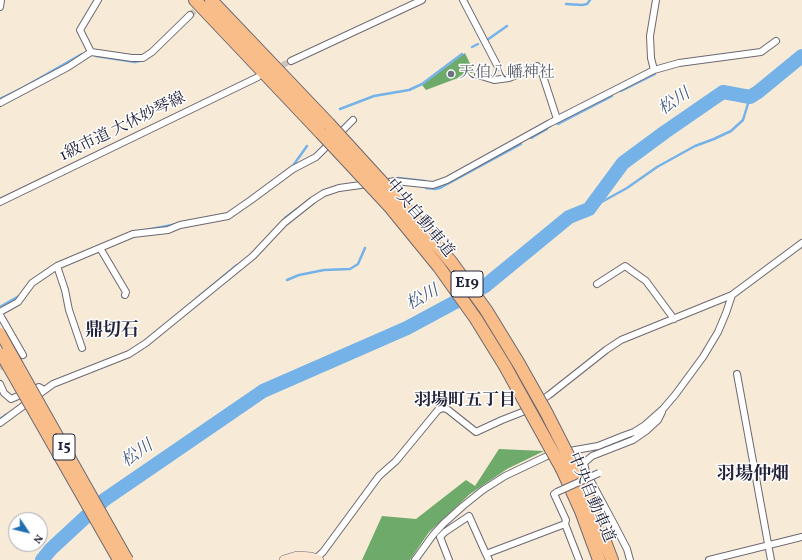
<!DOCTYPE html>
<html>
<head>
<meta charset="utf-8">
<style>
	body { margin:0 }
	#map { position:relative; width:802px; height:560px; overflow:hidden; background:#f7ebd8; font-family:Vollkorn,serif }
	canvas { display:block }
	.north { position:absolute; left:8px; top:512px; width:40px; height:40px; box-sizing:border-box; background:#fff; border:1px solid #a7a7b1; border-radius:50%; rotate:125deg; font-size:11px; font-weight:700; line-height:16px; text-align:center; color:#22223b }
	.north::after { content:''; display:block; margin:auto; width:14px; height:18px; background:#1f6fb2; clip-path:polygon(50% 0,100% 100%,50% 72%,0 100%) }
</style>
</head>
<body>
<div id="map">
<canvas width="802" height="560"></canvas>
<div class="north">N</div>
</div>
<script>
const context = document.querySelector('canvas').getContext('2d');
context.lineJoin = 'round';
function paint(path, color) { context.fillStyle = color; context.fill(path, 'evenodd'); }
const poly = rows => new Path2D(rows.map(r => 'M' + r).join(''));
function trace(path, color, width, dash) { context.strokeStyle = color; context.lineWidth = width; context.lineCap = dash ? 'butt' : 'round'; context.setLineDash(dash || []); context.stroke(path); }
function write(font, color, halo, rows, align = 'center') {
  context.font = font + ' Vollkorn,"Noto Serif JP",serif'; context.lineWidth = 3; context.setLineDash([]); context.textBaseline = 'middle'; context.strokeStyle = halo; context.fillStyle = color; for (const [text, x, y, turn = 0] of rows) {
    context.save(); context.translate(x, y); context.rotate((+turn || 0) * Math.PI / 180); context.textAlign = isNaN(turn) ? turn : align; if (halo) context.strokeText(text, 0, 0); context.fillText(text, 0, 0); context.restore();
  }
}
paint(poly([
	[465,53,474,72,426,90,422,85],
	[499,449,544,451,507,469,470,494,429,532,410,560,362,560,382,516,416,519,466,480,475,486]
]), '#6eaa6a');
trace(poly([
	[566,4,582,5,587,4,590,0],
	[487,40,507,26],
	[472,47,478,44],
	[96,56,135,62,143,60],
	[621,91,655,74],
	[0,99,24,87,82,54],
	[340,109,374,96,409,90,422,84,462,54],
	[558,124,612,96],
	[531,138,547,129],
	[292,167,307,146],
	[398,178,425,181],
	[426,188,435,189,440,188,521,144],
	[589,209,627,188,657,167,695,146,714,139,731,131,743,120,750,97],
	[285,218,297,209],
	[146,230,177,224],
	[287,280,299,275,324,270,350,269,358,264,365,248],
	[196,299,237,265],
	[0,307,19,296],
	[0,419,7,414]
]), '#75b2e8', 2.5);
trace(poly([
	[42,560,51,549,104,500,263,391,407,328,485,286,569,217,589,209,623,163,665,132,723,92,750,97,758,92,802,56]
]), '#75b2e8', 14);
trace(poly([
	[190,15,202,4],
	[274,69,291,61],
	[0,368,23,355]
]), '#ccc3b9', 6, [6, 3]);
const street = poly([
	[463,0,498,67],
	[0,7,1,0],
	[91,52,80,30,98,0],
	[291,61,422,0],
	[654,70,651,58,650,36,656,0],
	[478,75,494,80,509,78,537,66,541,70,557,119],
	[0,103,68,67,91,52,132,58,143,58,152,52,190,15],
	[337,136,353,120],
	[383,183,395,181,433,185,447,180,550,123,654,70,679,63,761,52,776,41],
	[0,202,258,77],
	[100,248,126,292,125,295],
	[57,266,65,290,69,310,82,348],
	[597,284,625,266,646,281,674,319],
	[0,312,18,302,32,283,57,266,133,234,168,230,180,225,228,216,251,200,293,169,316,157,331,142],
	[0,315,23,355],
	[737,374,771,560],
	[0,384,4,393,11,399,39,387,44,390],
	[0,423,53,384,129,354,146,343,253,256,284,223,313,200,324,193,339,188,368,184],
	[564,452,598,446,623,436,634,432,645,425,663,409,675,395,703,357,718,332,726,313,732,295],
	[557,492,554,494,566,520,565,524],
	[314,560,323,552,379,476,396,461,438,410,443,408,447,409,476,432,502,420,525,411,549,395,606,350,621,340,732,295,802,243],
	[415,560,433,535,443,524,463,506,483,490,505,476,547,456,555,454],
	[449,560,440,537,445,532,469,516,486,554],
	[489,560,486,554,565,524,579,560],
	[630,560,627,549,614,524,586,472,584,463,592,456,633,440,646,431,658,420,662,412],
	[709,560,802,537]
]);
const secondary = poly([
	[284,560,297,556,311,557,319,560]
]);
const highway = poly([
	[195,0,321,133],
	[211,0,329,124],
	[573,465,591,505,612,560],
	[562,469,581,511,599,560]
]);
trace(street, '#6d6872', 8);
trace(secondary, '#6d6872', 10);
trace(highway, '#6d6872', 14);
trace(street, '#fff', 6);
trace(secondary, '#fce5d0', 9);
trace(highway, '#f8bd89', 12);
const streetBridge = poly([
	[557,492,599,473]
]);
const primaryBridge = poly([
	[0,333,128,560],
	[0,353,118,560]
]);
const highwayBridge = poly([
	[329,124,401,203,452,263,486,310,519,364,546,412,573,465],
	[321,133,390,207,439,267,476,319,505,366,562,469]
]);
trace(streetBridge, '#6d6872', 8, []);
trace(primaryBridge, '#6d6872', 12, []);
trace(highwayBridge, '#6d6872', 14, []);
trace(streetBridge, '#fff', 6);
trace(primaryBridge, '#f8bd89', 10);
trace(highwayBridge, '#f8bd89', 12);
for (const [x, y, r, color] of [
	[451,74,4,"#6b7280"]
]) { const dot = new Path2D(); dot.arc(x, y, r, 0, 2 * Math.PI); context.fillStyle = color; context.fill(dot); trace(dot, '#fff', 1.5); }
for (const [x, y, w] of [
	[467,284,32],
	[64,447,22]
]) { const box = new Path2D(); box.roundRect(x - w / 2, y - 13, w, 26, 3); context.fillStyle = '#fff'; context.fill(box); trace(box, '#22223b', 1); }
write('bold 15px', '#22223b', null, [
	["E19",467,284],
	["15",64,447]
]);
write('16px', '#5b616d', '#fff', [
	["天伯八幡神社",459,74]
], 'left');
write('16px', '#22223b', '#fff', [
	["1級市道 大休妙琴線",123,128,-26],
	["中央自動車道",419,219,50],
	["中央自動車道",590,498,67]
]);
write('italic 17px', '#435c80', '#fff', [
	["松川",675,103,-34],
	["松川",423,299,-28],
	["松川",138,455,-35]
]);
write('bold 17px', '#22223b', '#fff', [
	["羽場町五丁目",465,402]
]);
write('bold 18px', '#22223b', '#fff', [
	["鼎切石",112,332],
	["羽場仲畑",753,476]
]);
</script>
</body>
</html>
